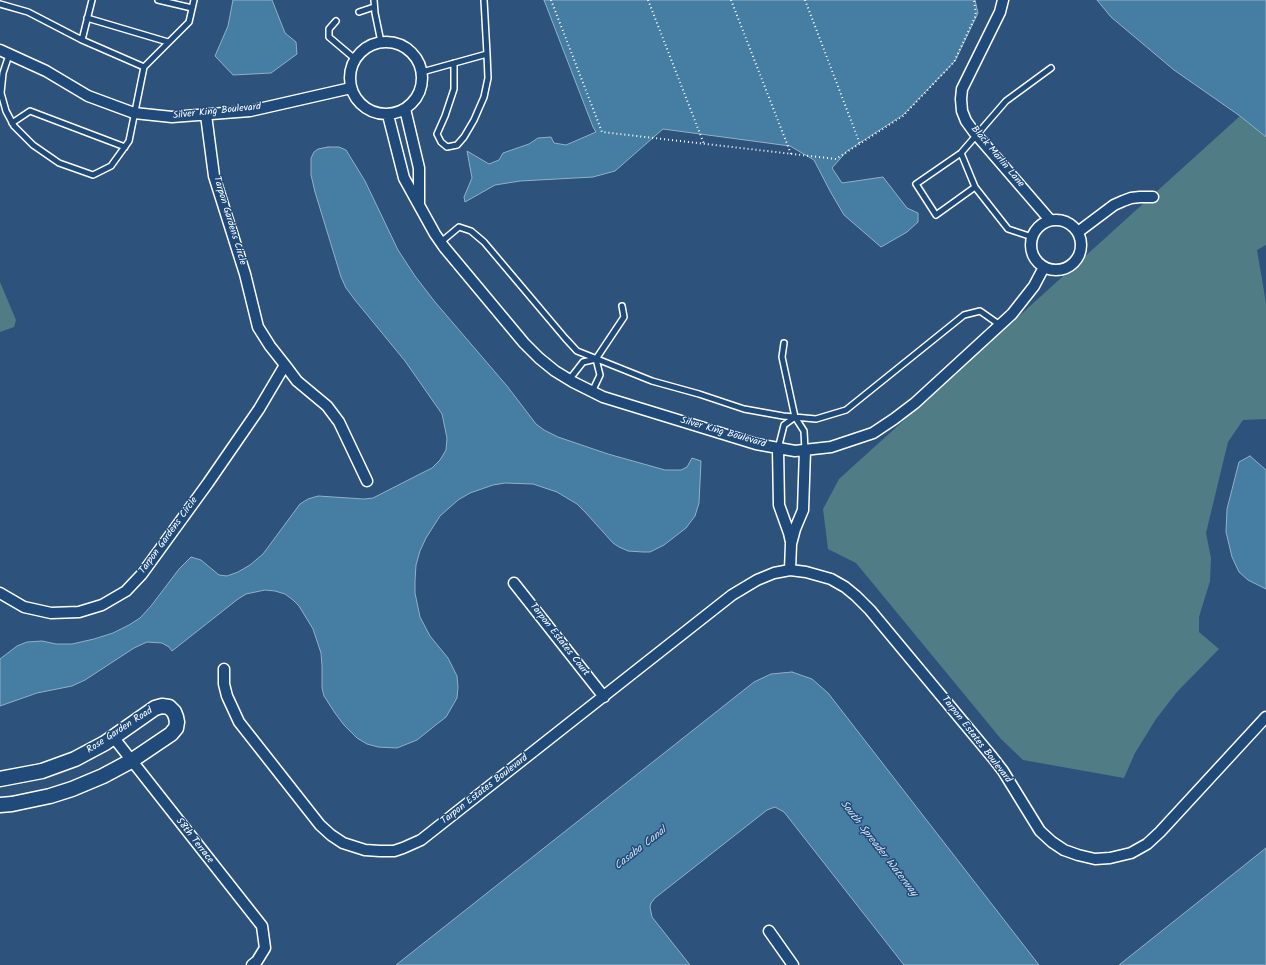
<!DOCTYPE html>
<html>
<head>
<meta charset="utf-8">
<style>
	body { margin:0 }
	canvas { display:block; background:#2d527c }
</style>
</head>
<body>
<canvas width="1266" height="965"></canvas>
<script>
const context = document.querySelector('canvas').getContext('2d');
context.lineJoin = 'round';
function paint(path, color) { context.fillStyle = color; context.fill(path, 'evenodd'); }
const poly = rows => new Path2D(rows.map(r => 'M' + r).join(''));
function trace(path, color, width, dash) { context.strokeStyle = color; context.lineWidth = width; context.lineCap = dash ? 'butt' : 'round'; context.setLineDash(dash || []); context.stroke(path); }
function write(font, color, halo, rows, align = 'center') {
  context.font = font + ' Kalam,sans-serif'; context.lineWidth = 3; context.setLineDash([]); context.textBaseline = 'middle'; context.strokeStyle = halo; context.fillStyle = color; for (const [text, x, y, turn = 0] of rows) {
    context.save(); context.translate(x, y); context.rotate((+turn || 0) * Math.PI / 180); context.textAlign = isNaN(turn) ? turn : align; if (halo) context.strokeText(text, 0, 0); context.fillText(text, 0, 0); context.restore();
  }
}
paint(poly([
	[1240,116,1266,137,1266,245,1257,250,1266,303,1266,419,1243,420,1228,442,1206,533,1211,558,1210,581,1199,617,1199,632,1219,649,1177,692,1156,719,1135,753,1124,778,1023,760,1001,739,856,563,828,549,823,509,839,479],
	[0,282,16,320,14,327,0,332]
]), '#4f7c85');
const water = poly([
	[233,0,272,0,285,33,296,42,297,54,271,73,233,75,215,56,228,26,233,0],
	[544,0,975,0,978,13,955,61,903,115,847,151,832,168,842,183,883,177,907,208,918,213,918,222,907,232,881,247,844,215,830,191,814,160,790,146,663,129,615,171,593,177,520,181,495,185,465,202,464,197,472,178,467,151,489,164,499,160,503,153,529,144,538,138,551,137,554,143,566,145,596,132,593,127,544,0],
	[1097,0,1266,0,1266,137,1240,116,1174,70,1111,17,1097,0],
	[328,147,339,147,346,150,365,181,398,250,415,276,435,302,507,386,536,424,544,430,558,437,608,454,665,470,681,470,687,467,692,458,701,461,699,503,695,516,686,528,664,545,650,552,643,552,628,551,619,547,613,543,586,513,577,504,557,492,533,484,505,483,493,485,470,493,458,500,440,516,426,538,420,551,416,565,415,581,415,593,420,617,430,636,448,658,457,676,458,687,457,698,446,717,437,724,417,740,397,748,378,747,367,744,357,738,344,725,335,713,324,696,322,688,322,666,321,653,313,629,299,606,293,600,285,594,275,591,265,590,246,594,238,599,172,651,169,647,162,643,147,642,134,648,85,680,72,686,37,693,0,706,0,659,17,646,27,642,42,641,56,644,72,644,94,639,113,633,129,625,140,618,151,606,179,569,191,557,201,560,219,575,227,576,238,572,250,565,263,554,300,504,308,499,318,496,364,499,373,498,418,475,432,468,440,460,446,450,447,438,442,414,405,361,355,300,346,288,341,277,315,192,311,175,311,158,314,152,318,149,328,147],
	[1250,456,1266,470,1266,589,1248,580,1239,572,1232,557,1226,532,1227,509,1239,462,1250,456],
	[792,672,812,679,828,693,1039,965,904,965,784,812,775,807,767,810,655,898,651,903,650,907,652,917,690,965,396,965,754,682,771,674,792,672],
	[1266,848,1266,965,1119,965,1266,848]
]);
paint(water, '#467da2');
trace(water, '#90b1c7', 1);
const lane = poly([
	[158,0,192,8],
	[374,0,375,13,381,42],
	[0,4,28,12,82,40,144,67,129,141,111,166,93,175,59,163,33,145,14,126,6,111,1,93,3,73,9,55],
	[359,12,374,7],
	[87,18,168,42],
	[336,21,329,29,329,37,355,59],
	[82,40,92,0],
	[454,63,454,89,445,116,437,134,441,142,447,147,457,145,464,137,474,120,484,97,488,78,487,54],
	[144,67,189,22,194,0],
	[422,72,487,54,484,0],
	[12,123,30,111,125,147],
	[961,153,975,187,1008,229,1032,237],
	[975,187,936,215,916,184,961,153,1006,101,1051,68],
	[441,242,459,227,471,231,484,242,565,338,577,351,652,381,699,394,744,409,783,416,816,419,846,410,964,315,980,311,1000,325],
	[784,343,782,357,795,417],
	[596,359,624,317,622,306],
	[569,380,583,362,596,359,600,375,592,392],
	[778,449,784,425,795,417,804,431,805,450]
]);
const street = poly([
	[1003,0,1000,12,962,89,961,99,962,111,966,121,974,132,1050,220],
	'350 78a36 36 0 1 1 72 0a36 36 0 1 1-72 0Z',
	[0,50,46,71,88,96,134,113,172,117,250,111,351,88],
	[405,109,419,168,419,203],
	[388,115,404,178,435,234,444,247,524,343,539,358,555,371,573,382,603,397,756,444,795,451,831,447,873,433,894,419,915,403,1012,314,1034,286,1044,267],
	'1031 245a25 25 0 1 1 50 0a25 25 0 1 1-50 0Z',
	[1078,232,1114,205,1123,201,1131,198,1140,197,1153,197],
	[285,365,297,381,327,406,339,422,367,481],
	[778,449,779,505,789,533,791,542],
	[790,570,791,544,795,529,803,510,805,450],
	[514,583,604,697],
	[0,593,24,607,51,613,79,612,102,605,126,591,142,574,208,483,259,409,285,365,270,346,258,327,245,274,214,176,206,115],
	[224,669,224,684,227,696,239,722,320,825,331,835,343,843,365,850,380,851,394,851,403,848,421,840,732,595,757,580,774,573,790,570,806,572,831,579,845,587,856,596,870,610,993,758,1003,771,1040,831,1052,842,1064,850,1078,855,1095,859,1110,858,1131,853,1147,844,1160,832,1266,717],
	[114,738,262,926,265,948,257,961,252,965],
	[769,931,793,965]
]);
const secondary = poly([
	[0,779,42,771,75,759,105,743,155,708,162,706,169,707,174,712,176,717,177,722,176,728,171,734,131,761,103,776,72,789,50,796,12,804,0,805]
]);
trace(lane, '#fff', 8);
trace(street, '#fff', 13);
trace(secondary, '#fff', 17);
trace(poly([
	[551,0,602,132,836,159,903,116,954,62,976,15,974,0],
	[648,0,704,144],
	[731,0,791,154],
	[805,0,860,144]
]), '#fff', 2, [1, 3]);
trace(lane, '#1f4a7a', 5);
trace(street, '#1f4a7a', 10);
trace(secondary, '#1f4a7a', 14);
write('10px', '#fff', '#1f4a7a', [
	["Silver King Boulevard",217,112,-6],
	["Black Marlin Lane",997,157,50],
	["Tarpon Gardens Circle",229,221,73],
	["Silver King Boulevard",723,433,16],
	["Tarpon Gardens Circle",169,536,-54],
	["Tarpon Estates Court",559,640,52],
	["Rose Garden Road",120,731,-33],
	["Tarpon Estates Boulevard",976,740,52],
	["Tarpon Estates Boulevard",485,790,-38],
	["58th Terrace",194,841,52]
]);
write('italic 11px', '#d1dee8', '#1f4a7a', [
	["Casaba Canal",641,849,-38],
	["South Spreader Waterway",878,849,52]
]);
</script>
</body>
</html>
